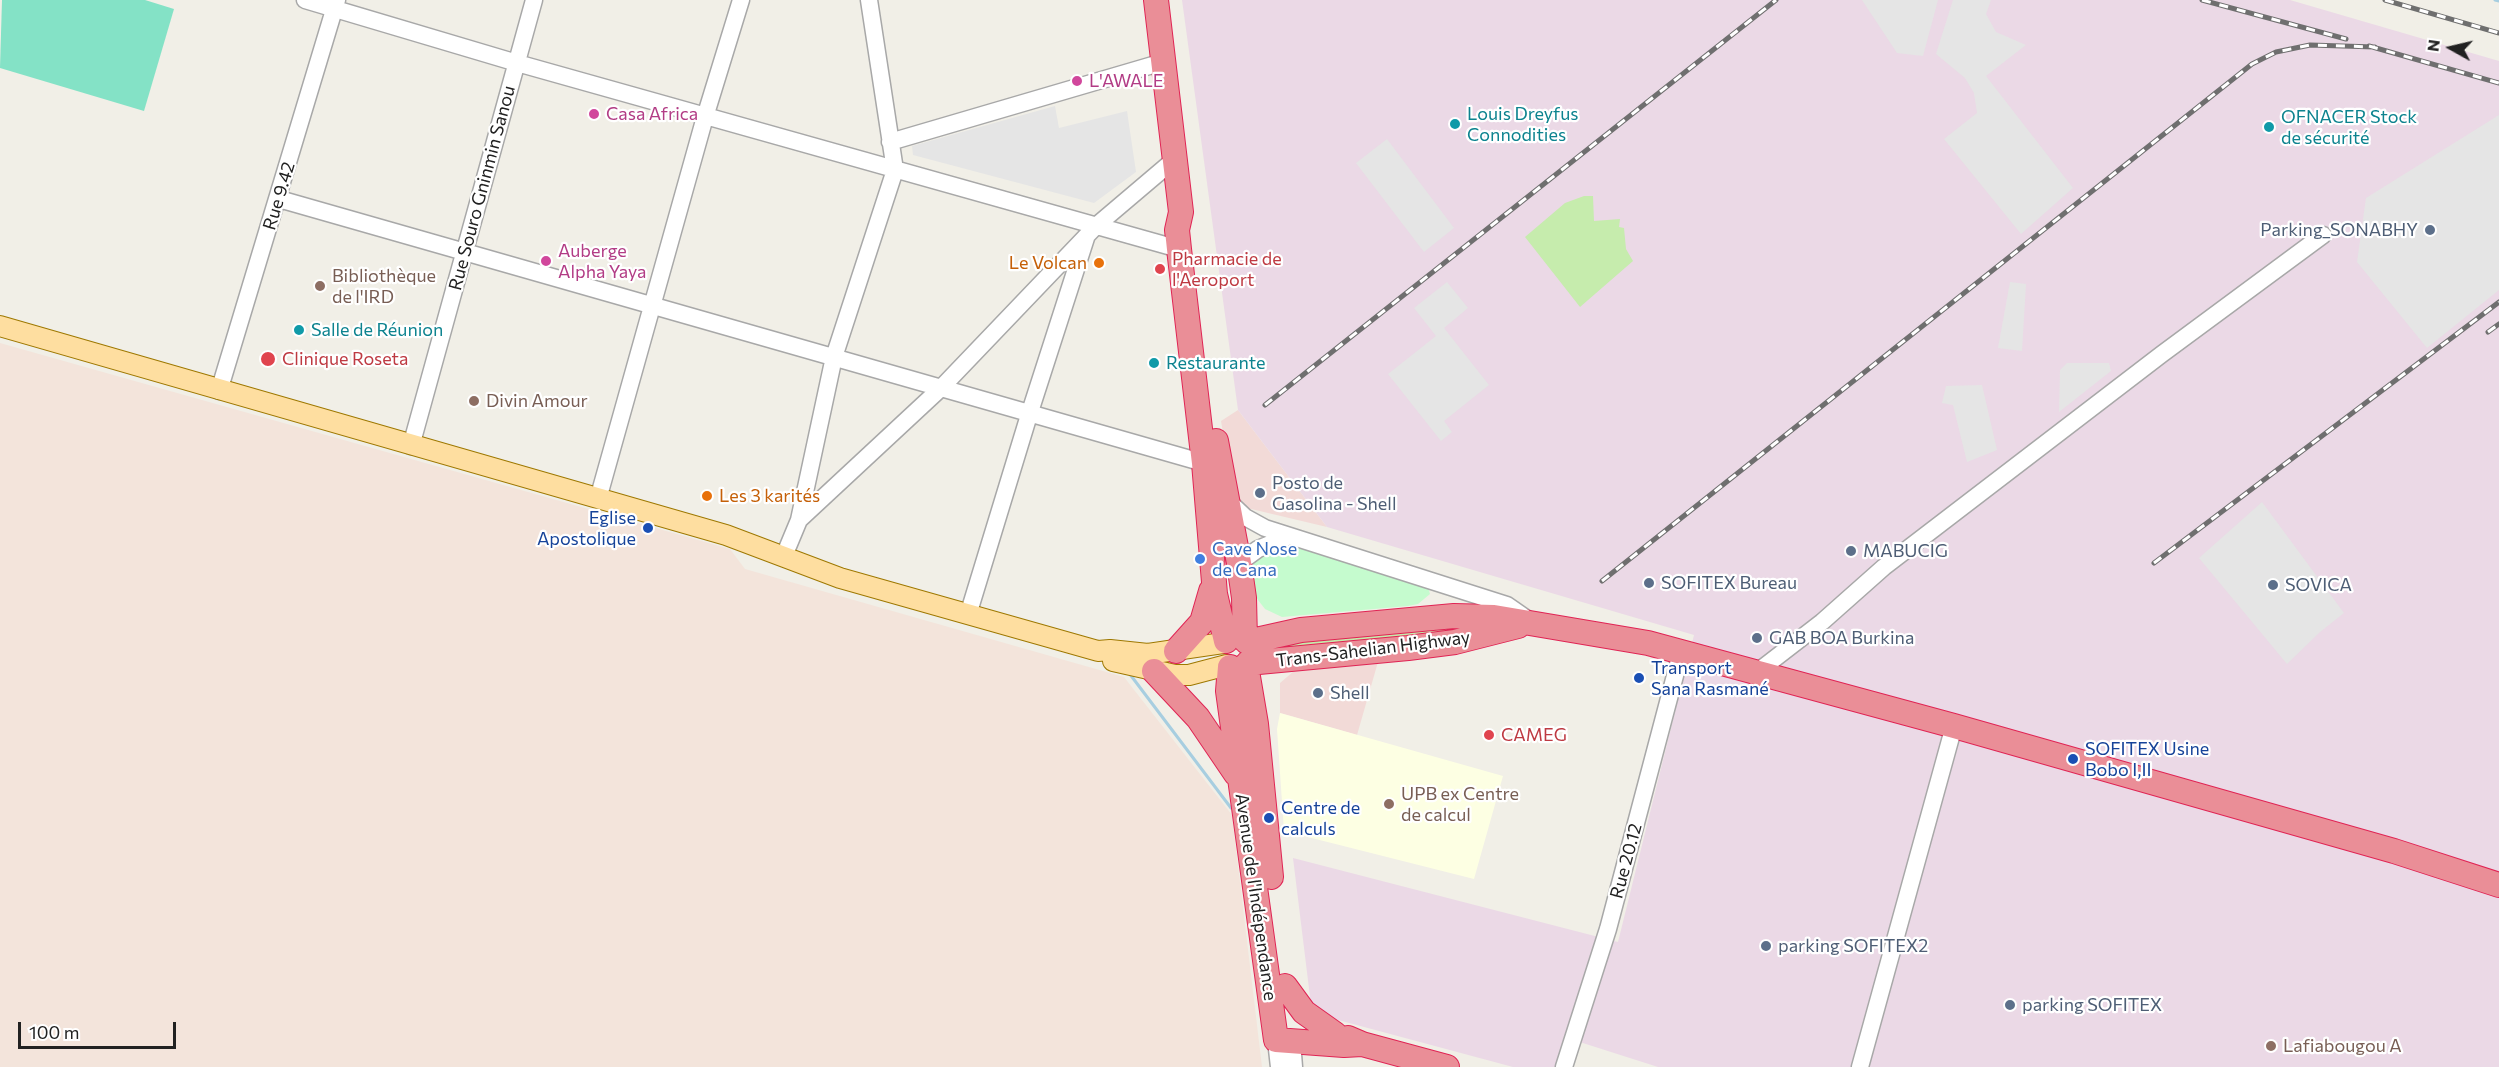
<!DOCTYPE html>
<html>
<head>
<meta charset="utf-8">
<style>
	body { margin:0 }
	#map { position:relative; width:2499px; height:1067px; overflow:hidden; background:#f1efe7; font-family:Commissioner,sans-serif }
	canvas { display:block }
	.north { position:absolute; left:2421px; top:18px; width:60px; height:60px; -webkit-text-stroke:4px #fff; paint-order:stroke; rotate:278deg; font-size:16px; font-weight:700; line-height:24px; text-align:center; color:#212121 }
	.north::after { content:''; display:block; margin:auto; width:21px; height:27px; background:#212121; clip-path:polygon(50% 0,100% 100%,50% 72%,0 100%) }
	.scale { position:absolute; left:18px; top:1022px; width:158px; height:27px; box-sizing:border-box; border:3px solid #212121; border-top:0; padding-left:8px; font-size:18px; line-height:21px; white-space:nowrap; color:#212121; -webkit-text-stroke:4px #fff; paint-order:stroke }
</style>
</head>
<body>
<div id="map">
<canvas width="2499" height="1067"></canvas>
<div class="north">N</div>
<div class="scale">100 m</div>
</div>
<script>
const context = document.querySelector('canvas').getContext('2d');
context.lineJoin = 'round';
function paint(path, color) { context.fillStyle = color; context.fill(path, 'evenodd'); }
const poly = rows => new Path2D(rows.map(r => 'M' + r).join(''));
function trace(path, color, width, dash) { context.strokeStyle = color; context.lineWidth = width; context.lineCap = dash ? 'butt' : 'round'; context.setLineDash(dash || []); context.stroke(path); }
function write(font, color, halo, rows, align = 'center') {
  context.font = font + ' Commissioner,sans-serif'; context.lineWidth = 4.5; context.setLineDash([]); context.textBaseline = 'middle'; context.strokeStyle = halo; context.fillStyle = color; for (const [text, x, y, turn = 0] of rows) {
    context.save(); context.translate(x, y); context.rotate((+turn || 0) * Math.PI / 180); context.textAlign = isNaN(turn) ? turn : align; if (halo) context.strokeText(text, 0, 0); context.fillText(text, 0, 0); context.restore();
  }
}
paint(poly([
	[1238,410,1327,527,1247,508,1233,490,1221,421],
	[1380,655,1357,735,1280,713,1280,683,1294,671]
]), '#f2dad7');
paint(poly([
	[1182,0,2290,0,2499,61,2499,1067,1658,1067,1564,1037,1558,1067,1513,1067,1312,1013,1293,858,1618,942,1694,635,1327,527,1238,410]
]), '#ebd9e6');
paint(poly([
	[1280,713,1503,776,1474,879,1284,831,1277,729]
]), '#fdffe3');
paint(poly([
	[0,343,730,549,745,569,1124,677,1232,815,1262,1067,0,1067]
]), '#f3e4db');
paint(poly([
	[1584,196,1593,196,1594,221,1620,219,1619,227,1624,228,1626,249,1633,261,1580,307,1525,237,1565,203],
	[1389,625,1472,628,1275,659,1265,648]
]), '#c6ecad');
paint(poly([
	[1280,546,1291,546,1421,582,1428,587,1430,594,1418,604,1408,606,1282,617,1265,609,1258,600,1252,590,1251,565,1257,556]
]), '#c5fbce');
paint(poly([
	[2,0,145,0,174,9,144,111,0,68]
]), '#84e2c6');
paint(poly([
	[1862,0,1938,0,1923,56,1897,53],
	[1953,0,1991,0,1986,14,1996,32,2026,45,1986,76,2073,188,2021,234,1944,139,1977,113,1974,93,1965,78,1936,54],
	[1055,106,1059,128,1127,111,1136,172,1094,203,913,155,912,146],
	[2499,115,2499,290,2427,348,2357,262,2366,198],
	[1387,139,1454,228,1424,252,1356,163],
	[1447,282,1468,308,1444,328,1489,385,1444,421,1452,432,1441,441,1388,374,1436,336,1414,308],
	[2010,282,2026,284,2022,351,1998,348],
	[2067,363,2109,363,2111,371,2059,412,2060,370],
	[1982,385,1997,450,1967,462,1953,405,1942,403,1946,386],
	[2262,502,2344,613,2320,632,2287,664,2199,558]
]), '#e5e5e5');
trace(poly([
	[2495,0,2499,1],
	[1129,673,1231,808]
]), '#a7cee0', 3);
const minor = poly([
	[305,0,517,63,1179,249],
	[890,142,1163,62],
	[279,199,1204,463],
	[219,391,337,0],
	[411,446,534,0],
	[598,499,705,117,741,0],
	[1226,499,1245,517,1265,528,1507,605,1530,621],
	[799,520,941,388,1096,226,1175,159],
	[784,556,799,520,834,357,895,170,869,0],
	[1239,563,1258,549,1287,537],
	[968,615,1029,415,1086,238],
	[1756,673,1822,622,1884,567,2162,354,2323,235],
	[1276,1040,1279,1067],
	[1292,1041,1294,1067],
	[1564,1067,1608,929,1681,653],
	[1860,1067,1954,726]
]);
const major = poly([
	[0,326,726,535,840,578,1098,651,1110,650,1148,654,1223,643],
	[1113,661,1175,675,1189,675,1227,665]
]);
const highway = poly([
	[1156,0,1181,212,1177,230,1179,249,1204,463,1215,594,1226,641],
	[1216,441,1239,563,1244,598,1245,640],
	[1247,642,1301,630,1454,616,1494,617,1648,643,1954,726,2394,851,2499,885],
	[1176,651,1202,622,1211,591],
	[1248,663,1408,648,1455,642,1518,626],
	[1246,665,1256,724,1271,877],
	[1230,667,1228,691,1276,1040,1344,1045,1362,1044],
	[1154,671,1198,718,1236,774],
	[1285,986,1304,1012,1335,1034],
	[1348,1038,1362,1044,1447,1067]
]);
trace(minor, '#a8a8a8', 19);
trace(major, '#9e7800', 22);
trace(highway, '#e02454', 26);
trace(minor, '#fff', 16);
trace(major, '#fedea0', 20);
trace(highway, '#ea8e97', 24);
const rail = poly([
	[2202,0,2346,39],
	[2385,0,2499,33],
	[2369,46,2499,83],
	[2488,332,2499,324],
	[1265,405,1776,0],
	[2154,563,2499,302],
	[1602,581,2252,64,2276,52,2310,45,2375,47]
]);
trace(rail, '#6f6f6f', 5);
trace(rail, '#fff', 3, [9]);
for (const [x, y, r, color] of [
	[1077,81,6,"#d1479c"],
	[594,114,6,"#d1479c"],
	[1455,124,6,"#0f9aa8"],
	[2269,127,6,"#0f9aa8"],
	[2430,230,6,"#5c6f8a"],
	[546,261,6,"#d1479c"],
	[1099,263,6,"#e8710a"],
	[1160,269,6,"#e0444e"],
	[320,286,6,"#8d6e63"],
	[299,330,6,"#0f9aa8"],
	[268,359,8,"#e0444e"],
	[1154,363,6,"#0f9aa8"],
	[474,401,6,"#8d6e63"],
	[1260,493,6,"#5c6f8a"],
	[707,496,6,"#e8710a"],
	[648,528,6,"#1a4fb4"],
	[1851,551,6,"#5c6f8a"],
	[1200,559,6,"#3f7fe0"],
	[1649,583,6,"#5c6f8a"],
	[2273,585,6,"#5c6f8a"],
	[1757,638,6,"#5c6f8a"],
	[1639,678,6,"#1a4fb4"],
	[1318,693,6,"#5c6f8a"],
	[1489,735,6,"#e0444e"],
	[2073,759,6,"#1a4fb4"],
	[1389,804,6,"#8d6e63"],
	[1269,818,6,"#1a4fb4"],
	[1766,946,6,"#5c6f8a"],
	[2010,1005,6,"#5c6f8a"],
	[2271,1046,6,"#8d6e63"]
]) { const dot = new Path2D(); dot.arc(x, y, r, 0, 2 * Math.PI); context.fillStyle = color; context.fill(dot); trace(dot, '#fff', 2); }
write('18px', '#b23c85', '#fff', [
	["L'AWALE",1089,81],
	["Casa Africa",606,114],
	["Auberge",558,251],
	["Alpha Yaya",558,272]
], 'left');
write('18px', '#0d838f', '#fff', [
	["Louis Dreyfus",1467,114],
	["Connodities",1467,135],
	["OFNACER Stock",2281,117],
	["de sécurité",2281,138],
	["Salle de Réunion",311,330],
	["Restaurante",1166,363]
], 'left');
write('18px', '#212121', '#fff', [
	["Rue Souro Gninmin Sanou",482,188,-75],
	["Rue 9.42",279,196,-73],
	["Trans-Sahelian Highway",1373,649,-7],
	["Rue 20.12",1626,861,-75],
	["Avenue de l'Indépendance",1256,897,82]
]);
write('18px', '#4e5e75', '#fff', [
	["Parking_SONABHY",2418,230,"right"],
	["Posto de",1272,483],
	["Gasolina - Shell",1272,504],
	["MABUCIG",1863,551],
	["SOFITEX Bureau",1661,583],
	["SOVICA",2285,585],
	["GAB BOA Burkina",1769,638],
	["Shell",1330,693],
	["parking SOFITEX2",1778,946],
	["parking SOFITEX",2022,1005]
], 'left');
write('18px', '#be3a42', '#fff', [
	["Pharmacie de",1172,259],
	["l'Aeroport",1172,280],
	["Clinique Roseta",282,359],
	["CAMEG",1501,735]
], 'left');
write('18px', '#c56008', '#fff', [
	["Le Volcan",1087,263],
	["Les 3 karités",719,496,"left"]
], 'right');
write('18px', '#785e54', '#fff', [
	["Bibliothèque",332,276],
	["de l'IRD",332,297],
	["Divin Amour",486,401],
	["UPB ex Centre",1401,794],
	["de calcul",1401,815],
	["Lafiabougou A",2283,1046]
], 'left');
write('18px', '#164399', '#fff', [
	["Eglise",636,518,"right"],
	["Apostolique",636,539,"right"],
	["Transport",1651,668],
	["Sana Rasmané",1651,689],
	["SOFITEX Usine",2085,749],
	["Bobo I,II",2085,770],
	["Centre de",1281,808],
	["calculs",1281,829]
], 'left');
write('18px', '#366cbe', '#fff', [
	["Cave Nose",1212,549],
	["de Cana",1212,570]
], 'left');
</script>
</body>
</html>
